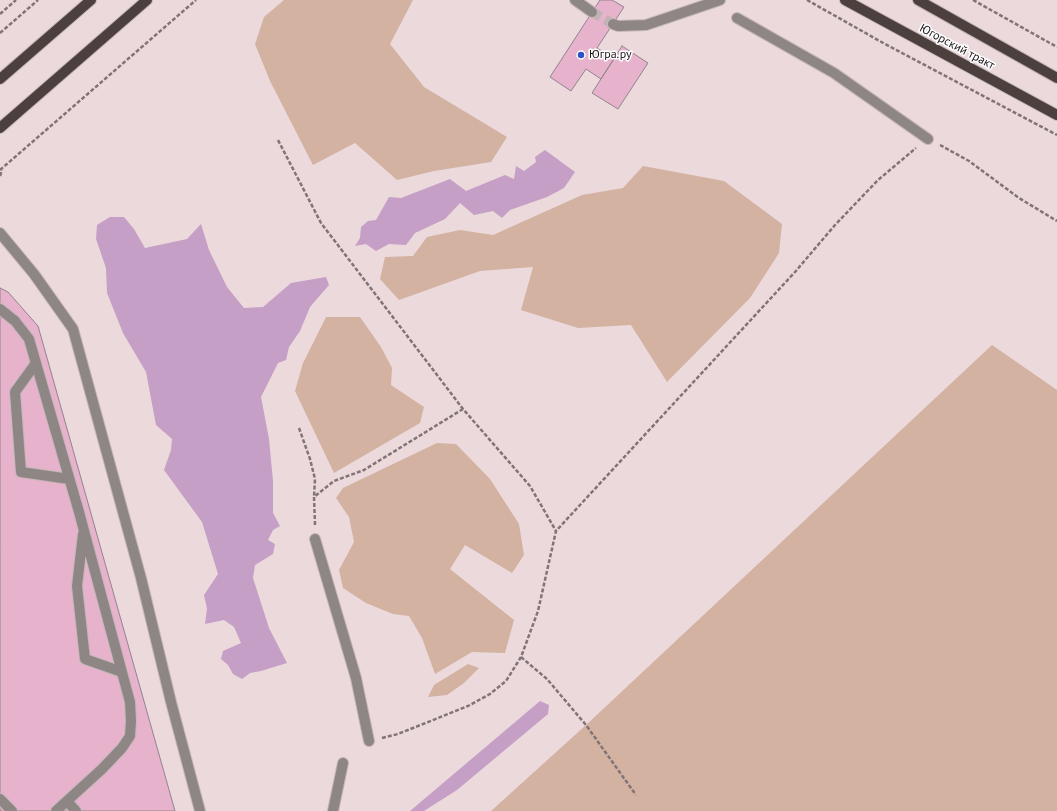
<!DOCTYPE html>
<html>
<head>
<meta charset="utf-8">
<style>
	body { margin:0 }
	canvas { display:block; background:#ebd9dc }
</style>
</head>
<body>
<canvas width="1057" height="811"></canvas>
<script>
const context = document.querySelector('canvas').getContext('2d');
context.lineJoin = 'round';
function paint(path, color) { context.fillStyle = color; context.fill(path, 'evenodd'); }
const poly = rows => new Path2D(rows.map(r => 'M' + r).join(''));
function trace(path, color, width, dash) { context.strokeStyle = color; context.lineWidth = width; context.lineCap = dash ? 'butt' : 'round'; context.setLineDash(dash || []); context.stroke(path); }
function write(font, color, halo, rows, align = 'center') {
  context.font = font + ' "PT Sans",sans-serif'; context.lineWidth = 3; context.setLineDash([]); context.textBaseline = 'middle'; context.strokeStyle = halo; context.fillStyle = color; for (const [text, x, y, turn = 0] of rows) {
    context.save(); context.translate(x, y); context.rotate((+turn || 0) * Math.PI / 180); context.textAlign = isNaN(turn) ? turn : align; if (halo) context.strokeText(text, 0, 0); context.fillText(text, 0, 0); context.restore();
  }
}
paint(poly([
	[284,0,413,0,390,44,424,87,507,137,491,162,434,171,397,180,355,143,313,165,270,81,255,44,264,17],
	[643,166,724,181,782,224,779,253,750,298,667,382,631,325,578,328,521,310,533,267,480,271,399,300,380,279,385,257,413,256,427,237,460,230,493,235,582,195,623,188],
	[326,317,360,317,381,347,392,368,391,385,424,407,420,423,334,473,295,391,303,363],
	[992,345,1057,390,1057,811,491,811,586,725],
	[437,443,456,444,490,479,519,524,524,555,512,573,465,545,450,569,514,620,505,653,472,652,435,674,422,638,409,616,393,614,366,603,343,588,339,570,354,542,349,517,336,498,343,488],
	[468,664,479,668,464,683,447,695,428,697,434,685]
]), '#d3b2a2');
paint(poly([
	[545,150,575,172,564,188,547,197,510,210,502,218,493,211,474,215,460,203,445,219,415,233,406,245,389,244,376,251,366,244,355,246,360,238,361,227,368,221,376,220,389,197,401,198,450,179,466,191,505,175,514,179,516,166,524,171,536,162,535,157],
	[110,217,124,217,134,229,145,248,187,239,201,224,209,250,227,287,244,308,263,307,291,283,326,277,329,285,310,307,300,331,289,347,286,360,278,363,261,397,269,439,273,481,273,513,280,526,273,530,268,540,275,544,273,554,255,565,253,578,269,628,287,663,261,671,250,673,242,679,233,674,228,665,221,659,223,651,241,643,234,627,224,620,205,624,207,609,204,595,218,574,202,522,164,470,171,450,172,439,156,425,146,372,123,333,107,293,106,268,96,239,97,225],
	[540,701,549,705,548,714,457,790,424,811,410,811]
]), '#c59fc5');
const building = poly([
	[600,0,612,0,624,7,597,48,614,59,601,79,586,69,571,91,550,77,600,0],
	[622,46,648,63,618,109,592,93,622,46],
	[0,288,8,292,38,326,175,811,0,811,0,288]
]);
paint(building, '#e6b2cc');
trace(building, '#92848b', 1);
trace(poly([
	[592,12,613,24]
]), '#c1b2b4', 10, [10, 5]);
const minor = poly([
	[575,0,592,12],
	[737,18,834,73,928,139],
	[613,24,618,26,646,25,720,0],
	[0,233,34,274,73,329,141,578,171,702,200,811],
	[0,309,15,321,29,339,79,512,130,702,131,721,130,736,122,748,102,769,56,811],
	[36,363,15,392,21,472,69,479],
	[83,534,77,586,85,659,122,672],
	[315,539,356,678,369,741],
	[0,799,12,811],
	[67,801,76,811],
	[333,811,343,763]
]);
const major = poly([
	[845,0,1057,115],
	[918,0,1057,78],
	[0,79,91,0],
	[0,128,147,0]
]);
trace(minor, '#c6b6b8', 12);
trace(major, '#c6b6b8', 12);
trace(poly([
	[807,0,885,44,1057,135],
	[973,0,1057,47],
	[0,14,16,0],
	[0,33,38,0],
	[278,140,321,223,463,409,530,486,556,531],
	[940,145,969,161,1019,198,1057,221],
	[0,170,196,0],
	[0,176,2,170],
	[299,428,310,459,315,479,314,497],
	[315,525,314,497,334,481,364,470,463,409],
	[521,657,547,679,586,725,636,795],
	[382,738,398,734,468,706,490,694,506,681,521,657,538,611,556,531,795,272,835,225,878,180,916,148]
]), '#807476', 2.5, [4, 2]);
trace(minor, '#8e8685', 10);
trace(major, '#4c403e', 10);
for (const [x, y, r, color] of [
	[581,55,4,"#2d52c2"]
]) { const dot = new Path2D(); dot.arc(x, y, r, 0, 2 * Math.PI); context.fillStyle = color; context.fill(dot); trace(dot, '#fff', 1.5); }
write('12px', '#1b1516', '#fff', [
	["Югорский тракт",957,47,28]
]);
write('12px', '#1b1516', '#fff', [
	["Югра.ру",589,55]
], 'left');
</script>
</body>
</html>
